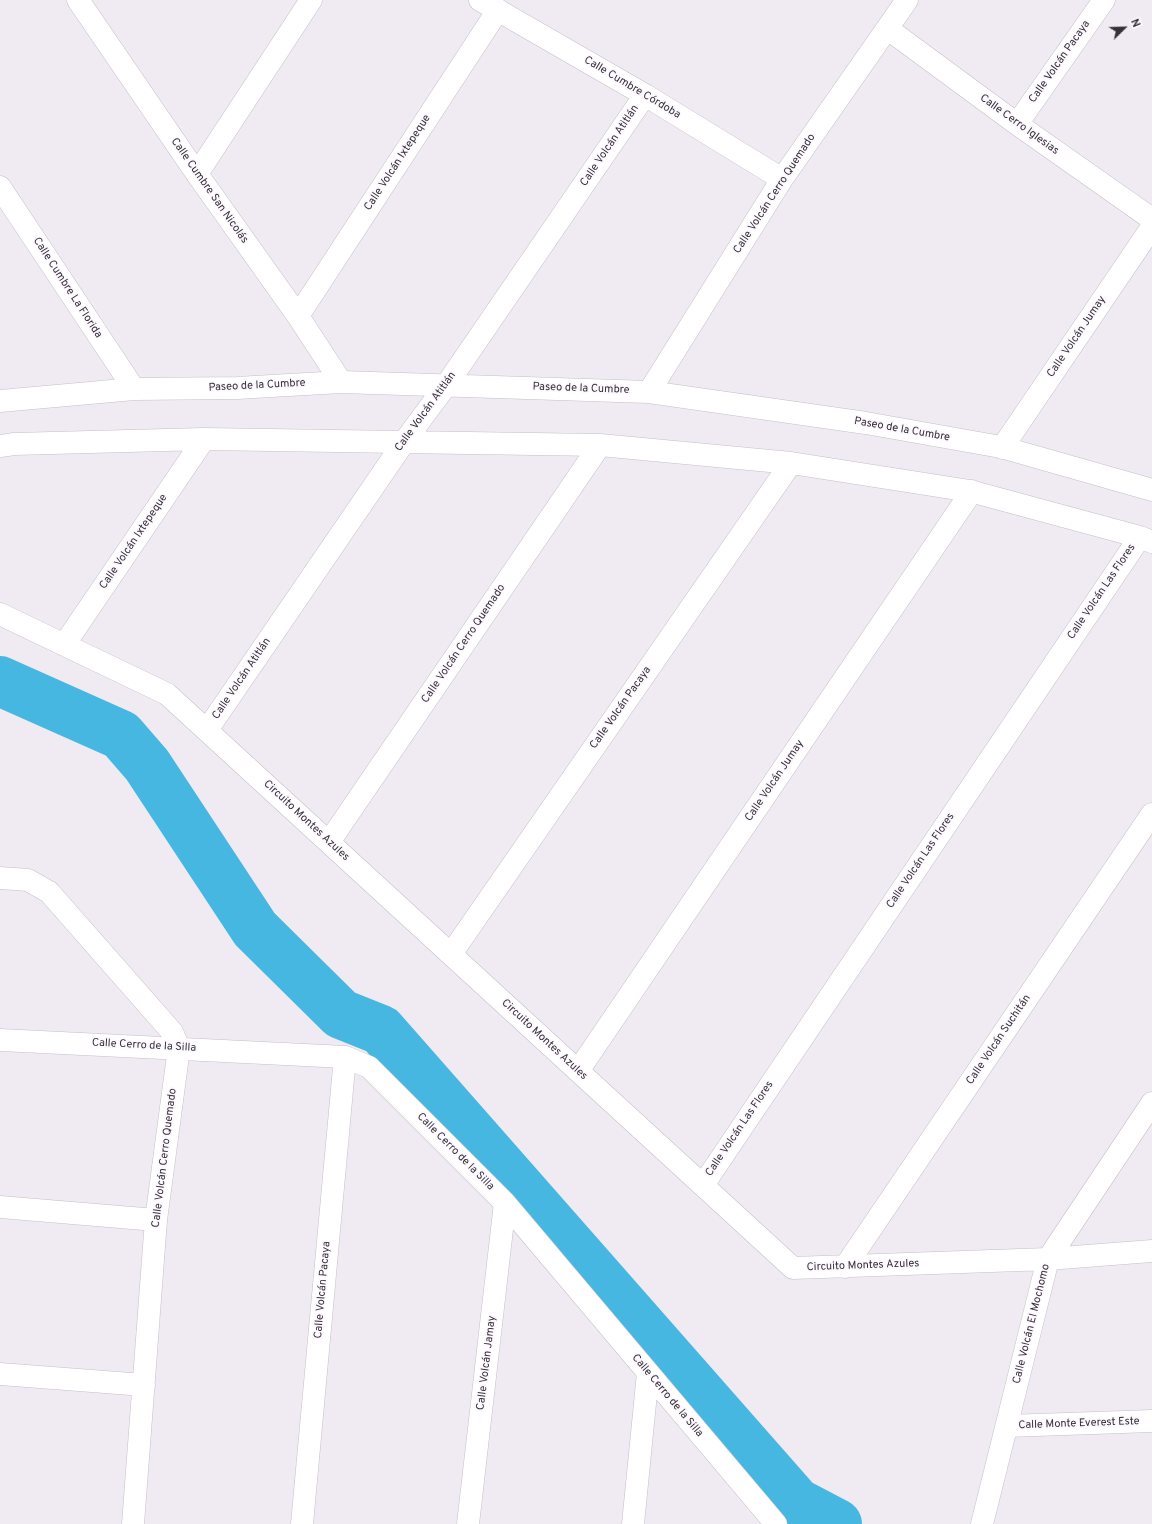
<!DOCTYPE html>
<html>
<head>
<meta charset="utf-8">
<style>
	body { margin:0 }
	#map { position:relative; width:1152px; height:1524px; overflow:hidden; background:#f0eaf2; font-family:Overpass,sans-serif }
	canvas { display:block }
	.north { position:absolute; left:1104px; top:8px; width:40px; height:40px; -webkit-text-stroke:3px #fdf8ff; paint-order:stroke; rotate:67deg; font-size:11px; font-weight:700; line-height:16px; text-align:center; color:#333134 }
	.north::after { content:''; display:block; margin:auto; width:14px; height:18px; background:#333134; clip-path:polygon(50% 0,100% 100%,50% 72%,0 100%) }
</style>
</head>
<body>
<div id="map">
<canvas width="1152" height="1524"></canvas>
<div class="north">N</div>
</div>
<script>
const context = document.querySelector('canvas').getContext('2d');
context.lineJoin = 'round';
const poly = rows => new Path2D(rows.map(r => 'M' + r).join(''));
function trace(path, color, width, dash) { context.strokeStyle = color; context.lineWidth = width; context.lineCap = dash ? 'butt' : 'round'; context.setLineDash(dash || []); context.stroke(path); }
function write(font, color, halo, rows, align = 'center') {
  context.font = font + ' Overpass,sans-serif'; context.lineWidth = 3.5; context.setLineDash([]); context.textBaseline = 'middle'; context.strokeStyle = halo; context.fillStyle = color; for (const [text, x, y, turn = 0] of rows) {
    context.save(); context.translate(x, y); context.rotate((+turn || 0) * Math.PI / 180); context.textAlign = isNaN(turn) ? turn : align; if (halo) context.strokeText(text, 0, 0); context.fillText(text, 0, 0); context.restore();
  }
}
trace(poly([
	[0,681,121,735,147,765,255,929,341,1014,381,1030,797,1503,837,1524]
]), '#45b7e0', 50);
const minor = poly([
	[78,0,197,174,298,316,341,382],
	[480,0,645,95,782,179],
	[888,29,1017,124,1152,219],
	[1017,124,1104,0],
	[197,174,311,0],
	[0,187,134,389],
	[298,316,498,10],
	[649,392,782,179,907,0],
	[0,401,134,389,237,388,341,382,649,392,866,423,1001,447,1152,490],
	[0,446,14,444,204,439,600,445,791,463,970,491,1140,537,1152,542],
	[1002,448,1152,227],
	[0,614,167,694,793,1268,1048,1259,1152,1251],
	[64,645,204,439],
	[207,730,404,442,447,384,645,95],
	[329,842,600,445],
	[0,878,28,880,49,892,172,1032,179,1048,156,1220,133,1524],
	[451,954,791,463],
	[0,1040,345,1057,369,1067,505,1203,776,1524],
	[578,1071,972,491],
	[703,1185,1140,537],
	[0,1207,156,1220],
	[845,1267,1152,814],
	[0,1374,144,1385],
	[1007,1426,1152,1421],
	[302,1524,345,1057],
	[468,1524,505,1203],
	[633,1524,648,1373],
	[982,1524,1048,1259,1152,1103]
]);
trace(minor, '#c5bfc8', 23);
trace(minor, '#fff', 22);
write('11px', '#333134', '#fdf8ff', [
	["Calle Volcán Pacaya",1060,62,-55],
	["Calle Cumbre Córdoba",632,88,31],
	["Calle Cerro Iglesias",1019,125,36],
	["Calle Volcán Atitlán",610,146,-56],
	["Calle Volcán Ixtepeque",398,163,-57],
	["Calle Cumbre San Nicolás",209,191,55],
	["Calle Volcán Cerro Quemado",775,194,-57],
	["Calle Cumbre La Florida",67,288,57],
	["Calle Volcán Jumay",1077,337,-56],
	["Paseo de la Cumbre",257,386,-3],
	["Paseo de la Cumbre",581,389,2],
	["Calle Volcán Atitlán",426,412,-54],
	["Paseo de la Cumbre",902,430,10],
	["Calle Volcán Ixtepeque",134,542,-56],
	["Calle Volcán Las Flores",1102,592,-56],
	["Calle Volcán Cerro Quemado",464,644,-56],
	["Calle Volcán Atitlán",242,679,-56],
	["Calle Volcán Pacaya",621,708,-55],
	["Calle Volcán Jumay",775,781,-56],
	["Circuito Montes Azules",306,821,43],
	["Calle Volcán Las Flores",921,861,-56],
	["Circuito Montes Azules",544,1040,43],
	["Calle Volcán Suchitán",999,1040,-56],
	["Calle Cerro de la Silla",144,1046,3],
	["Calle Volcán Las Flores",740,1129,-56],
	["Calle Cerro de la Silla",455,1152,45],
	["Calle Volcán Cerro Quemado",165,1158,-83],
	["Circuito Montes Azules",863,1266,-2],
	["Calle Volcán Pacaya",323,1290,-85],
	["Calle Volcán El Mochomo",1032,1324,-76],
	["Calle Volcán Jamay",487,1363,-83],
	["Calle Cerro de la Silla",667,1396,50],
	["Calle Monte Everest Este",1079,1424,-2]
]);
</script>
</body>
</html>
